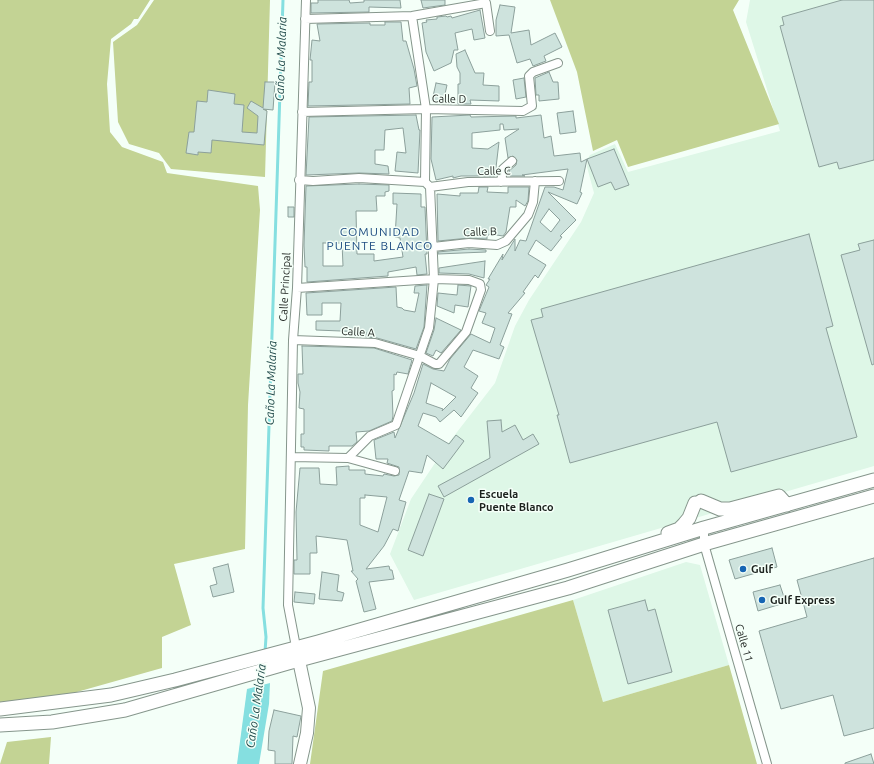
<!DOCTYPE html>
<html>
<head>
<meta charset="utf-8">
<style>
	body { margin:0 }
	canvas { display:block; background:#f4fff8 }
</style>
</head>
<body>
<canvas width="874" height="764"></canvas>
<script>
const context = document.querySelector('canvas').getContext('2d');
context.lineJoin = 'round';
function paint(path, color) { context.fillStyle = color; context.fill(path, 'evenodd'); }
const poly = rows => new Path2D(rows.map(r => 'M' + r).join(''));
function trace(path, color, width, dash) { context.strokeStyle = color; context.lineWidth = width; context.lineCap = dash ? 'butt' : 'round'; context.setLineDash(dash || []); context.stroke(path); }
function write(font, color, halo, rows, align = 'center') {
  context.font = font + ' Ubuntu,sans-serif'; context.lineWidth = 3; context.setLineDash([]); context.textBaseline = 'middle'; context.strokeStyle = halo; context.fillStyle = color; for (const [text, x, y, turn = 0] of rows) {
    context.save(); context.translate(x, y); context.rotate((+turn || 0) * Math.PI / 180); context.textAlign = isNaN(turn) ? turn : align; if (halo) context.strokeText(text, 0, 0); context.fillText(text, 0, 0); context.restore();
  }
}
paint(poly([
	[750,0,874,0,874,466,414,600,390,554,411,499,447,445,495,383,515,326,529,300,581,222,594,193,587,167,588,158,590,155,615,144,628,172,780,131,746,22],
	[686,562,700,565,729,665,603,702,573,600]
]), '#def7e7');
paint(poly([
	[0,0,150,0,138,19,134,19,131,24,111,39,107,84,110,132,122,147,163,162,167,173,258,186,260,210,248,405,245,549,174,564,191,625,162,637,162,668,59,697,0,702],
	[154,0,270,0,265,177,171,169,159,153,129,144,118,122,113,42,137,25],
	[550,0,739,0,733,10,779,124,628,167,617,140,593,151,577,72],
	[573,600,603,702,729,665,757,764,310,764,323,671],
	[51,737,49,764,0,764,7,742]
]), '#c3d394');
paint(poly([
	[270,683,269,704,259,764,237,764,247,689]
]), '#85dfe0');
trace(poly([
	[265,652,266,637,263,608,283,0],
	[260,689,262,675]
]), '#85dfe0', 3);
const building = poly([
	[318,0,349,0,350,3,364,2,364,0,400,0,401,8,369,7,369,12,311,13,311,3,318,3,318,0],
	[421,0,445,0,445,5,423,8,421,0],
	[842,0,874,0,874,160,839,169,837,162,819,167,780,26,784,25,782,17,842,0],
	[500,5,515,7,511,33,529,30,531,45,555,33,562,47,544,56,546,61,533,66,530,59,517,63,509,35,496,36,496,20,500,5],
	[480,10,485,38,474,40,472,29,455,33,458,50,454,50,451,63,434,71,426,52,422,23,427,22,426,20,437,19,437,17,446,16,447,17,451,16,452,18,480,10],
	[385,22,401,22,403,41,406,41,414,69,417,86,409,88,410,104,308,106,309,82,312,82,312,60,310,60,312,40,320,41,317,24,370,23,370,25,385,25,385,22],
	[465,50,475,73,484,73,483,85,499,86,499,101,470,100,471,104,458,104,458,84,460,84,460,73,457,67,456,54,465,50],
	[549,72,553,82,558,82,559,99,539,101,539,95,536,95,535,78,549,72],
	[524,78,526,97,516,99,513,80,524,78],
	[265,82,275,82,273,110,263,109,267,111,264,145,212,140,211,153,198,152,198,155,186,153,189,132,194,132,197,101,207,102,208,90,235,94,234,104,244,105,242,132,257,133,258,116,247,108,251,101,263,108,265,82],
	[436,83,447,85,443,103,432,101,436,83],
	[573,111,576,132,560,134,557,113,573,111],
	[416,115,419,130,420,130,418,173,395,171,397,152,406,153,403,128,385,130,384,150,375,150,375,164,388,166,389,174,359,173,306,175,309,117,416,115],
	[470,115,471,117,516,116,516,118,541,115,544,138,551,136,554,156,580,153,581,162,587,159,580,192,582,193,577,204,548,192,576,220,560,236,562,237,551,251,536,240,528,254,546,265,538,278,535,275,523,292,525,293,508,313,512,314,500,345,504,347,499,359,473,350,464,367,478,376,471,388,478,393,461,417,454,410,440,422,436,417,423,413,418,426,449,444,456,435,464,441,443,469,427,455,422,473,409,471,399,500,406,502,398,531,393,529,384,546,366,569,389,566,390,570,392,570,394,579,369,582,376,609,364,612,356,581,358,579,351,571,353,571,347,540,316,536,317,553,310,553,310,574,294,574,294,560,297,560,296,512,300,468,319,468,320,484,337,485,336,467,349,466,349,470,365,470,365,474,383,476,384,474,394,476,399,475,399,467,387,463,388,459,376,459,374,440,394,432,395,438,414,393,423,364,433,369,444,371,450,359,471,334,490,343,495,328,482,323,486,313,479,311,489,287,486,285,490,279,488,279,503,254,502,260,515,239,515,251,520,240,526,241,545,187,554,187,563,190,568,169,522,175,525,176,510,176,509,171,516,165,517,160,513,156,508,158,505,138,519,129,504,130,503,124,500,124,500,130,472,133,472,148,488,149,499,142,495,176,461,176,453,178,453,176,436,180,431,159,432,117,470,115],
	[549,209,560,220,551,232,540,222,549,209],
	[431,383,456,397,442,411,443,409,426,403,431,383],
	[365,495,387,497,378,532,360,525,360,498,365,498,365,495],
	[614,149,629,185,615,190,611,182,598,187,587,159,614,149],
	[359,184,389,185,389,191,385,192,385,196,376,196,377,211,356,211,357,254,374,254,374,261,403,257,400,238,395,237,397,204,393,204,393,193,421,194,421,207,425,207,427,254,425,254,427,274,417,275,416,267,388,272,388,276,307,282,307,267,305,267,304,245,306,186,359,184],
	[323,243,342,243,343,266,323,266,323,243],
	[479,187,488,187,487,192,508,193,508,187,529,187,528,201,525,206,516,200,516,207,510,207,506,232,503,236,490,234,487,236,487,239,469,238,438,241,437,194,460,196,460,193,478,193,479,187],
	[288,207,294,207,294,217,288,217,288,207],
	[809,234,833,326,826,328,857,437,731,472,717,422,570,463,557,415,559,415,531,320,543,317,541,309,809,234],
	[874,240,874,364,872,365,841,255,860,250,858,244,874,240],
	[469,249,486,250,486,252,438,254,438,252,469,249],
	[485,261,484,278,469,274,439,273,439,268,485,261],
	[427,285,424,327,416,349,377,338,366,337,366,332,316,330,316,321,340,321,341,303,322,303,322,315,307,315,306,293,396,287,397,307,402,308,404,310,415,312,419,293,414,293,415,286,427,285],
	[458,285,471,286,468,307,455,305,454,313,437,306,438,293,457,295,458,285],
	[436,318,461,330,441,353,436,350,433,356,426,353,434,330,436,318],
	[302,346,374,348,412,360,408,374,397,372,396,375,394,374,394,390,392,391,393,416,392,421,369,431,356,432,357,442,352,446,329,446,329,451,304,450,304,447,301,447,301,434,304,434,304,409,299,408,300,392,298,383,298,374,303,374,302,346],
	[501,420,502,432,515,425,523,440,533,434,539,444,444,497,438,486,490,458,487,421,501,420],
	[429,494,444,499,423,556,408,550,429,494],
	[772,548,777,567,735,579,729,560,772,548],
	[874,558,874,728,844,736,833,695,781,709,759,631,807,617,797,580,874,558],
	[228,564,234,592,213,597,210,586,217,584,213,568,228,564],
	[322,572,339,575,337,591,344,593,342,601,319,599,322,572],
	[780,585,785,600,781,601,781,604,758,611,753,592,780,585],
	[295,592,315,594,314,604,294,602,295,592],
	[645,600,648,611,655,609,672,672,628,684,608,610,645,600],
	[274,710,301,716,297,737,293,736,292,764,275,764,275,751,268,750,269,731,274,710],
	[871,754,874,764,845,764,845,763,871,754]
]);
paint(building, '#cee3dd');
trace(building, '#8ca09b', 1);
const street = poly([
	[305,19,412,16,486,3,490,31],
	[302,112,426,109,523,111,532,106,529,76,533,72,558,63],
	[299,180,313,181,359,178,425,182],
	[501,182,503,169,512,161],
	[430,187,468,182,559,181],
	[433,247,469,243,497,245,506,241,528,215,533,202,535,181],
	[293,340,375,343,420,356,435,364,439,364,466,332,481,290,480,284,469,280,434,279,297,288],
	[291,457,348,458,370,436,396,425,429,328,434,279,430,187,425,182,426,109,412,16],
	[348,458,395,471],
	[704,528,704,544,767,764],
	[296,647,288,605,293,340,297,288,306,0]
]);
const secondary = poly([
	[297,651,309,708,307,733,300,764]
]);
const primary = poly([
	[701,501,720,509,730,509,779,496,787,505],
	[668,533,679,529,684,524,689,518,695,503],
	[0,709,111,695,175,680,318,642,568,570,704,528,874,480],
	[0,725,52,722,125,710,288,663,568,588,704,544,874,496]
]);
trace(street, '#86968c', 10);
trace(secondary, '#86968c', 14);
trace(primary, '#86968c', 15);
trace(street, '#fff', 8);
trace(secondary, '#fff', 12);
trace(primary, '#fff', 13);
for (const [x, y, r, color] of [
	[471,500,4,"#1665b3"],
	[743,569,4,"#1665b3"],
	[762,600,4,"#1665b3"]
]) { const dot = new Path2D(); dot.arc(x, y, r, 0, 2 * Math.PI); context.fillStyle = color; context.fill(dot); trace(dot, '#f4fff8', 1.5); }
write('11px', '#1c221e', '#f4fff8', [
	["Calle D",449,99,1],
	["Calle C",494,171,-1],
	["Calle B",480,232,-2],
	["Calle Principal",285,287,-87],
	["Calle A",358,332,3],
	["Calle 11",744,643,74]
]);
write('bold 11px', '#1c221e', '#f4fff8', [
	["Escuela",479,494],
	["Puente Blanco",479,507],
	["Gulf",751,569],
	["Gulf Express",770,600]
], 'left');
write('italic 12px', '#1e4848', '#f4fff8', [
	["Caño La Malaria",281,59,-88],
	["Caño La Malaria",271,383,-88],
	["Caño La Malaria",256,706,-82]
]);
context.letterSpacing = '1px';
write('12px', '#1e4d81', '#f4fff8', [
	["COMUNIDAD",380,232],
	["PUENTE BLANCO",380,246]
]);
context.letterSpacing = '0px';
</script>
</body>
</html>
